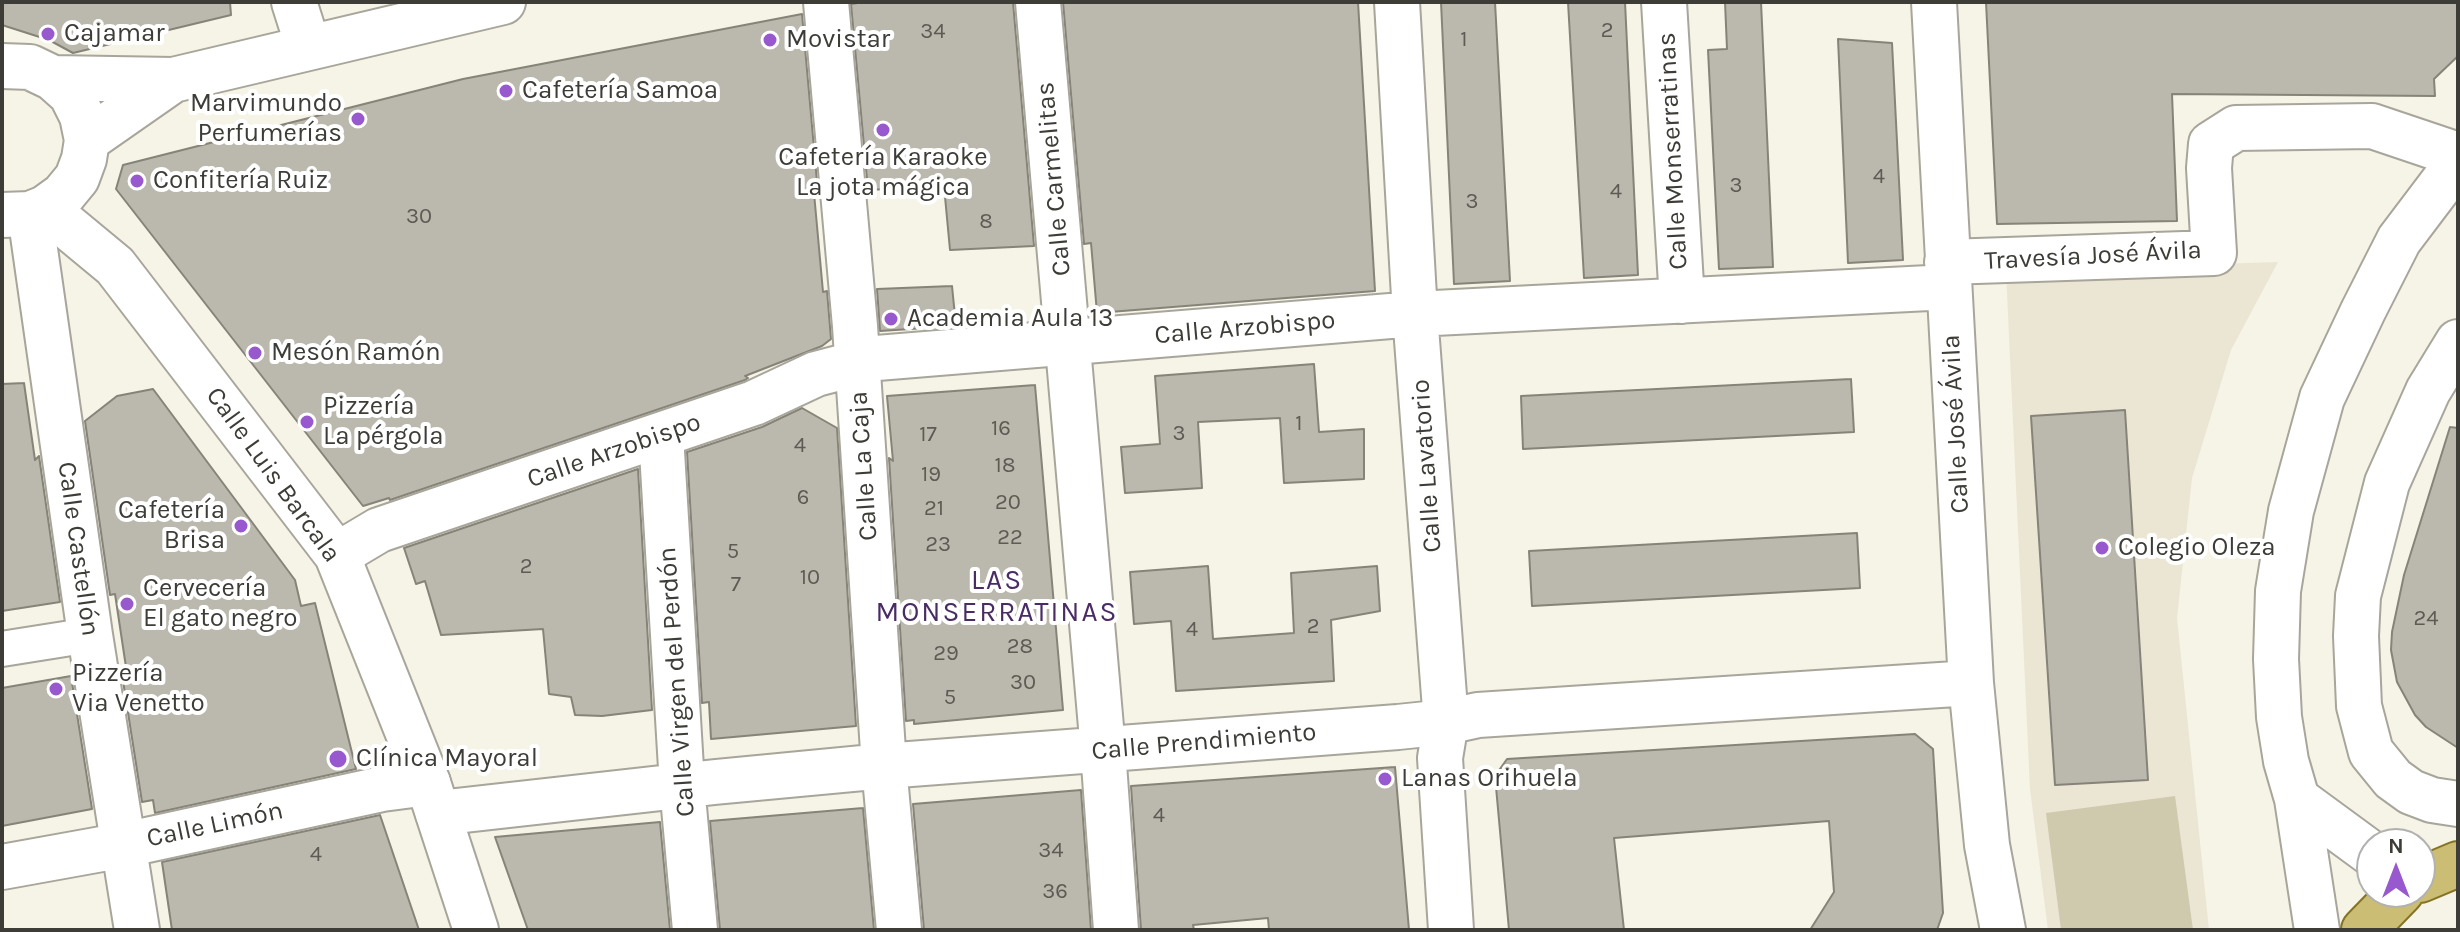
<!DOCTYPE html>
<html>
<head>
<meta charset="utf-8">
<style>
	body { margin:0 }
	#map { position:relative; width:2460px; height:932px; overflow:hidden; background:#f6f3e7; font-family:Karla,sans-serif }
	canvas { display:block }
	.frame { position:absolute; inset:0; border:4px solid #3d3c37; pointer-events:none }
	.north { position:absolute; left:2356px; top:828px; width:80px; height:80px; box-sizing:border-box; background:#fff; border:2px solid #b1b1af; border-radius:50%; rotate:0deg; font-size:22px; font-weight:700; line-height:32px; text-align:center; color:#3d3c37 }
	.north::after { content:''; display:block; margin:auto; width:28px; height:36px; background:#9859cf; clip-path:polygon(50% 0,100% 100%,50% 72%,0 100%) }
</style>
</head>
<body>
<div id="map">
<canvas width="2460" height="932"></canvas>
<div class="frame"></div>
<div class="north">N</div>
</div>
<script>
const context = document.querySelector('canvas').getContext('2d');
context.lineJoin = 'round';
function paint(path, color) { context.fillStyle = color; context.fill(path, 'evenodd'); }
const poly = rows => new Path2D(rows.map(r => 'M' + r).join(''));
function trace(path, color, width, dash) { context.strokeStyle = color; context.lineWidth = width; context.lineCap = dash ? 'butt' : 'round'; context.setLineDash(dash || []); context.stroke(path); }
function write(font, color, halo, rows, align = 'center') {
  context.font = font + ' Karla,sans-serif'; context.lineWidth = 8; context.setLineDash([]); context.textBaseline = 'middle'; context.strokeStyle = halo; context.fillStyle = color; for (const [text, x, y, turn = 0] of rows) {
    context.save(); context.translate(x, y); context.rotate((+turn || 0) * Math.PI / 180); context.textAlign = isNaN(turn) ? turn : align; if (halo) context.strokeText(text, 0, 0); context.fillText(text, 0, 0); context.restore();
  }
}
paint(poly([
	[2278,262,2231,350,2192,478,2177,618,2209,930,2048,930,2030,789,2006,271]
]), '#ebe6d3');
paint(poly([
	[2175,796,2193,930,2061,930,2046,813]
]), '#cfc9ad');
const building = poly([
	[2,2,230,2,231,15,73,53,49,40,2,25,2,2],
	[864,2,1013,2,1034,246,950,250,944,186,868,190,851,4,864,2],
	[1063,2,1358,2,1375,291,1097,313,1091,243,1084,244,1063,2],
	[1441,2,1495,2,1510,281,1454,284,1441,2],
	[1568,2,1625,2,1638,275,1584,278,1568,2],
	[1725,2,1761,2,1773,267,1719,269,1708,50,1727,49,1725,2],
	[1986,2,2458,2,2458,56,2434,79,2435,96,2172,94,2177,221,1997,224,1986,2],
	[802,14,818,193,814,193,823,292,827,291,831,339,822,346,745,376,748,378,745,380,390,500,389,498,363,506,116,189,123,165,463,79,802,14],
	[1838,39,1892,43,1903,260,1848,263,1838,39],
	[952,286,956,326,880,331,877,289,952,286],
	[1314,364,1319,432,1364,429,1364,479,1284,483,1280,418,1198,422,1202,488,1125,493,1121,447,1160,444,1155,376,1314,364],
	[1851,379,1854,432,1523,449,1521,396,1851,379],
	[24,383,35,460,39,456,60,602,2,611,2,384,24,383],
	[1035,385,1063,710,914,724,914,720,906,721,889,458,893,461,887,396,1035,385],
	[153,389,295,580,301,606,315,603,356,769,155,813,153,800,142,802,121,668,126,667,115,594,110,595,85,421,117,396,153,389],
	[802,408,837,428,856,726,711,739,709,702,702,703,687,452,762,427,802,408],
	[2125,410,2148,780,2055,785,2031,416,2125,410],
	[2450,427,2458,428,2458,748,2426,727,2415,715,2397,682,2391,650,2392,632,2404,575,2450,427],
	[638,469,652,710,602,716,575,715,571,697,549,694,543,629,441,635,425,581,416,584,404,548,638,469],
	[1857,533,1860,588,1532,606,1529,551,1857,533],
	[1208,566,1213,639,1294,633,1291,573,1377,566,1380,611,1331,620,1334,681,1176,691,1171,621,1134,624,1130,572,1208,566],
	[71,676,92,809,2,826,2,688,71,676],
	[1915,734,1933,749,1943,913,1937,930,1810,930,1834,892,1829,821,1614,838,1624,930,1509,930,1495,776,1507,759,1915,734],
	[1395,767,1409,930,1269,930,1268,918,1193,925,1194,930,1141,930,1131,786,1395,767],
	[1081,790,1091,930,924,930,913,804,1081,790],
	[863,808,874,930,720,930,710,821,863,808],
	[380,815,419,930,172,930,162,862,380,815],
	[660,822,670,930,528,930,495,837,660,822]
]);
paint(building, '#bbb8ad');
trace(building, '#868378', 2);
const pedestrian = poly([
	[2,649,90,635]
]);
const minor = poly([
	[294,2,308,46],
	[826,2,855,326,884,766,899,930],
	[1038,2,1103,750,1116,930],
	[1397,2,1415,314,1446,722,1440,758,1451,930],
	[1664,2,1682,301],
	[1934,2,1971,683,1987,845,2003,930],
	[30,214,90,635,137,930],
	[1947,262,2214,253,2209,168,2211,144,2236,128,2372,126,2458,155],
	[2458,342,2428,391,2387,483,2358,596,2356,636,2359,706,2371,752,2393,779,2411,792,2432,800,2458,804],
	[661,435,682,785,695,930],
	[337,555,379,530,754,403,816,374,877,358,1415,314,1949,287],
	[438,813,715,782,884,766,1398,727,1446,722,1478,715,1971,683],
	[2,867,124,845,382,789,428,783]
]);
const tertiary = poly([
	[2,66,30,67,53,78,71,94,82,116,87,140,84,159,77,178,63,195,45,208,30,214,2,215],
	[53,78,173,80,503,2],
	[87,140,173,80],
	[45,208,115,266,337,555,428,783,476,930],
	[2297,799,2372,854],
	[2317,930,2297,799,2286,761,2279,717,2276,659,2278,591,2291,511,2322,398,2363,311,2399,240,2458,162]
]);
const primary = poly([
	[2420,880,2458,864],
	[2364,930,2401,892]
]);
trace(pedestrian, '#a8a59a', 38);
trace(minor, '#a8a59a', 48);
trace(tertiary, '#a8a59a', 48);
trace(primary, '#847323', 48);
trace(pedestrian, '#fff', 34);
trace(minor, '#fff', 44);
trace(tertiary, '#fff', 44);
trace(primary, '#ccbd74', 44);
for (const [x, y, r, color] of [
	[48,34,8,"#9859cf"],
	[770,40,8,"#9859cf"],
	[506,91,8,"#9859cf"],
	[358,119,8,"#9859cf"],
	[883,130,8,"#9859cf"],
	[137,181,8,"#9859cf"],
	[891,319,8,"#9859cf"],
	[255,353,8,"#9859cf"],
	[307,422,8,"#9859cf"],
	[241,526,8,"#9859cf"],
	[2102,548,8,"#9859cf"],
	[127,604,8,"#9859cf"],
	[56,689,8,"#9859cf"],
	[338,759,10,"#9859cf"],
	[1385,779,8,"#9859cf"]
]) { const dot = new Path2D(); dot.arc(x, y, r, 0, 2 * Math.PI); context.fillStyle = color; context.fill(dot); trace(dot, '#fff', 3); }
write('22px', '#5c5b54', null, [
	["2",1607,31],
	["34",933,32],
	["1",1464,40],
	["4",1879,177],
	["3",1736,186],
	["4",1616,192],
	["3",1472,202],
	["30",419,217],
	["8",986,222],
	["1",1299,424],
	["16",1001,429],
	["3",1179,434],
	["17",928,435],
	["4",800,446],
	["18",1005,466],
	["19",931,475],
	["6",803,498],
	["20",1008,503],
	["21",934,509],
	["22",1010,538],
	["23",938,545],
	["5",733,552],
	["2",526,567],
	["10",810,578],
	["7",736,585],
	["24",2426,619],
	["2",1313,627],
	["4",1192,630],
	["28",1020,647],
	["29",946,654],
	["30",1023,683],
	["5",950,698],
	["4",1159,816],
	["34",1051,851],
	["4",316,855],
	["36",1055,892]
]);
write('26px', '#3d3c37', '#fff', [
	["Cajamar",64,34],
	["Movistar",786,40],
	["Cafetería Samoa",522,91],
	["Marvimundo",342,104,"right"],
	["Perfumerías",342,134,"right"],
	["Cafetería Karaoke",883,158,"center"],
	["La jota mágica",883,188,"center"],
	["Confitería Ruiz",153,181],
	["Academia Aula 13",907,319],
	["Mesón Ramón",271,353],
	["Pizzería",323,407],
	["La pérgola",323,437],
	["Cafetería",225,511,"right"],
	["Brisa",225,541,"right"],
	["Colegio Oleza",2118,548],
	["Cervecería",143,589],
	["El gato negro",143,619],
	["Pizzería",72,674],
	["Via Venetto",72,704],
	["Clínica Mayoral",356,759],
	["Lanas Orihuela",1401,779]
], 'left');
write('26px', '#3d3c37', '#fff', [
	["Calle Monserratinas",1673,151,-93],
	["Calle Carmelitas",1054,179,-95],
	["Travesía José Ávila",2093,256,-3],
	["Calle Arzobispo",1245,328,-5],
	["Calle José Ávila",1956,424,-93],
	["Calle Arzobispo",614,451,-19],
	["Calle La Caja",864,466,-94],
	["Calle Lavatorio",1427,466,-94],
	["Calle Luis Barcala",273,475,54],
	["Calle Castellón",78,549,82],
	["Calle Virgen del Perdón",677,682,-94],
	["Calle Prendimiento",1204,742,-5],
	["Calle Limón",215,825,-12]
]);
context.letterSpacing = '2px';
write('28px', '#4a2c65', '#fff', [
	["LAS",997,581],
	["MONSERRATINAS",997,613]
]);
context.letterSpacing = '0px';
</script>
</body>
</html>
